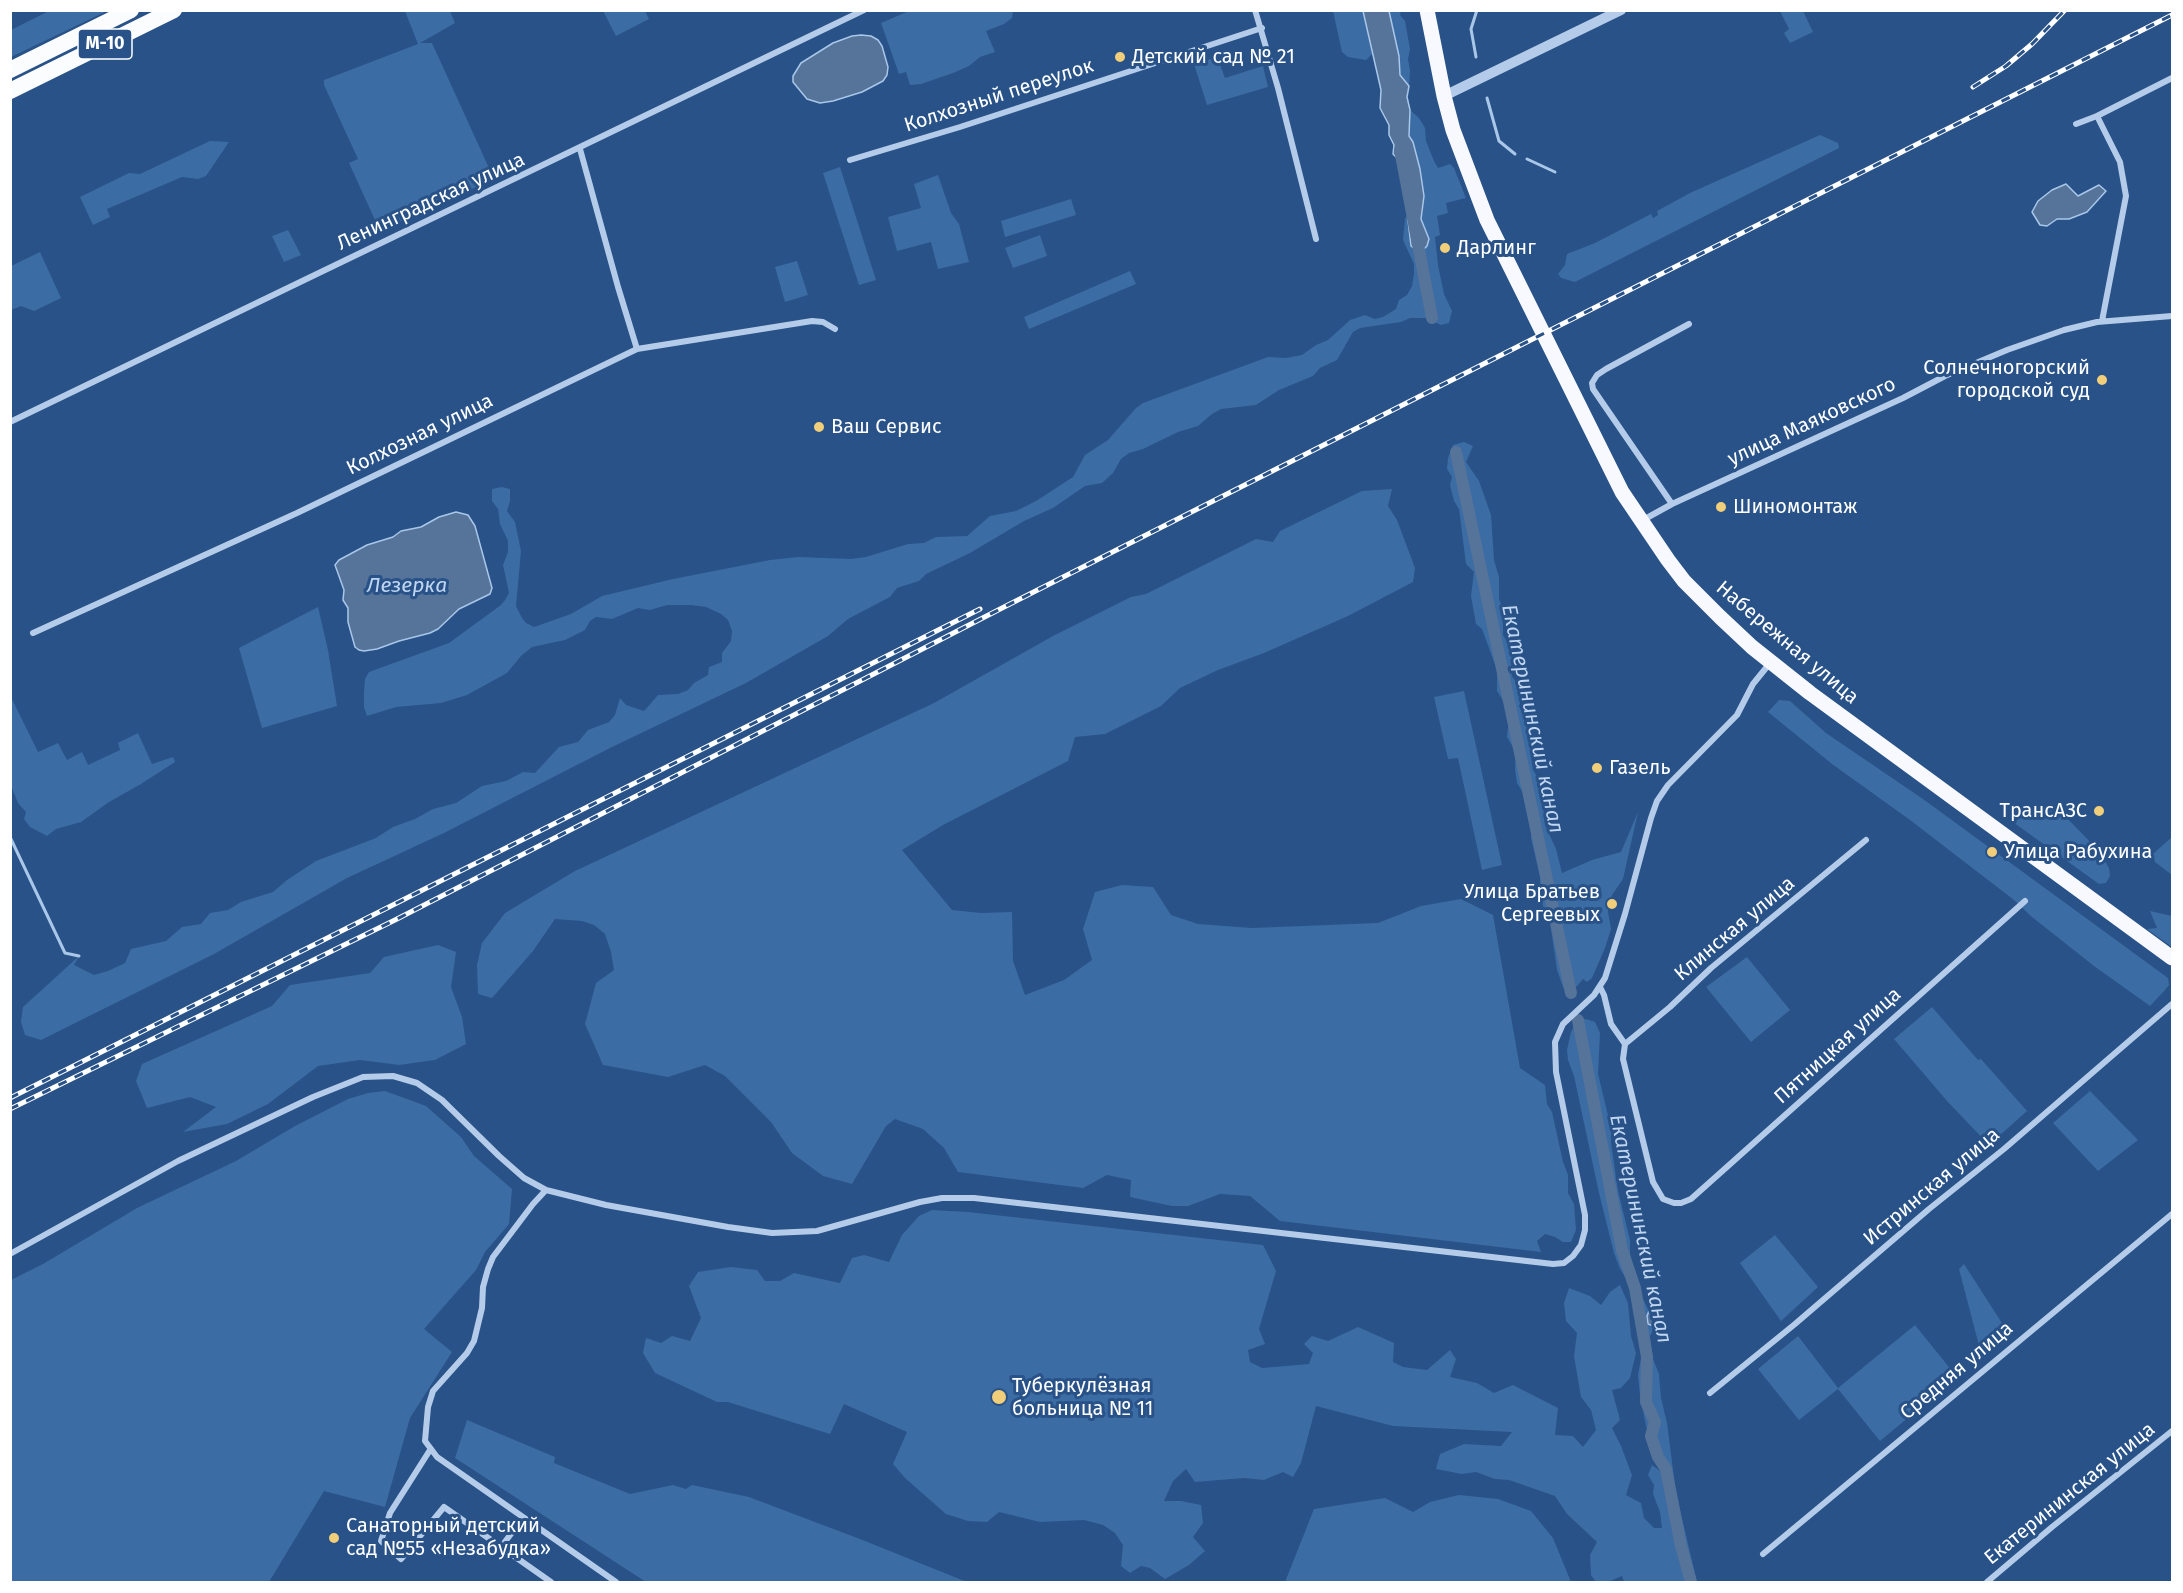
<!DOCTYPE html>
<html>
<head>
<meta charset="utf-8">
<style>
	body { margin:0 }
	#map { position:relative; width:2183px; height:1593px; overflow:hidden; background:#285288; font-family:"Fira Sans",sans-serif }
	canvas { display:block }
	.frame { position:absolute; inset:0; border:12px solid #fff; pointer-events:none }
</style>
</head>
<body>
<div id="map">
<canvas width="2183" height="1593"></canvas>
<div class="frame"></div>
</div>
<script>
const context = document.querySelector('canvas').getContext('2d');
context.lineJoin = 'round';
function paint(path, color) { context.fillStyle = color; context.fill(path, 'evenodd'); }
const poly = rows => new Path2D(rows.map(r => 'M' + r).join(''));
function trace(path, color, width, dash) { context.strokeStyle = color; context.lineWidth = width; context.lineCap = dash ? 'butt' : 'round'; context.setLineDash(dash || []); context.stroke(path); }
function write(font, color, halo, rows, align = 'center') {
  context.font = font + ' "Fira Sans",sans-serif'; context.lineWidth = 6; context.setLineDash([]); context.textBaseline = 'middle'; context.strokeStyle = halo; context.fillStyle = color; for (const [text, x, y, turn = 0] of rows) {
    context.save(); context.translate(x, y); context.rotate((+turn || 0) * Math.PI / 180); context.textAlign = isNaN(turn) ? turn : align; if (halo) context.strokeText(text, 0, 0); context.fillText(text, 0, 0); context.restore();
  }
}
paint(poly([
	[49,11,107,11,11,57,11,30],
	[405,11,450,11,455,23,420,43,432,43,494,179,380,231,349,163,358,159,324,85,324,80,418,44],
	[603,11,645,11,649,19,616,36],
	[909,11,909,10,1013,11,1012,18,1004,24,986,31,995,52,980,57,969,66,953,73,921,84,910,85,906,72,899,74,881,23],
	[1333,11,1363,11,1372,54,1366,60,1348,57,1342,52],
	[1389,11,1401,11,1400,15,1405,21,1410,49,1408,59,1410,71,1409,86,1400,75,1399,56],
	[1780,11,1803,11,1813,32,1790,43,1784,33,1789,29],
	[1217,57,1225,78,1263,66,1268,87,1207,105,1194,64],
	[1410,110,1419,118,1425,128,1426,141,1434,161,1438,168,1450,164,1454,168,1466,198,1446,203,1448,213,1437,216,1440,235,1435,237,1438,265,1444,294,1452,311,1449,323,1441,325,1426,318,1410,318,1401,322,1360,328,1353,332,1337,360,1320,368,1313,376,1279,390,1256,405,1221,409,1212,414,1198,426,1178,432,1143,449,1129,453,1121,459,1113,473,1102,483,1085,486,1053,508,1024,521,970,553,926,574,919,581,897,588,890,597,848,619,828,636,746,683,612,747,444,833,347,878,214,954,41,1040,25,1035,21,1022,23,1007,79,956,74,965,94,975,108,971,125,963,131,949,166,941,182,927,201,924,210,913,228,910,241,902,273,892,287,880,316,861,376,838,393,827,415,819,433,809,456,803,482,786,506,781,523,772,535,773,559,747,578,742,588,730,609,722,615,715,620,698,626,705,644,711,658,695,678,694,688,690,694,683,708,675,709,667,722,662,722,653,731,641,732,631,728,620,721,614,706,607,691,605,667,605,650,610,638,608,612,619,596,617,590,621,585,630,565,640,532,647,521,656,507,673,467,695,441,703,396,707,367,716,364,707,364,693,365,679,369,672,449,643,501,605,505,600,509,593,503,565,508,552,508,541,500,524,498,509,492,501,492,489,502,487,510,489,510,501,507,511,515,522,521,551,516,606,522,618,526,623,534,627,571,614,602,596,673,579,770,560,798,557,851,559,866,557,908,544,924,543,936,537,967,536,990,516,1016,511,1036,501,1073,477,1085,455,1108,440,1136,408,1143,403,1268,357,1286,358,1302,355,1316,345,1328,340,1350,320,1365,315,1375,319,1383,317,1396,309,1399,300,1407,295,1412,286,1414,274,1414,264,1403,240,1405,219,1409,211,1408,220,1411,246,1429,239,1421,219,1423,210,1420,169,1413,142,1409,136],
	[1820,135,1838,143,1839,148,1575,282,1561,278,1558,274,1565,265,1567,254,1595,243,1651,214,1653,218,1658,215,1657,211,1690,193],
	[210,141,229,142,206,176,198,179,182,177,107,209,110,217,93,225,80,197,129,173,140,174],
	[840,167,876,280,859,285,823,173],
	[938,175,951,213,959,224,969,262,938,269,931,242,897,251,888,217,921,208,914,184],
	[1071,199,1076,215,1005,237,1001,221],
	[288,230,301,255,284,262,272,236],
	[1040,235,1047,256,1013,268,1005,248],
	[40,252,61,298,34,311,21,306,11,310,11,266],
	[797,261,808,295,785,302,775,267],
	[1130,271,1136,284,1029,329,1024,317],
	[1464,442,1473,446,1466,462,1479,481,1491,515,1494,560,1499,577,1499,599,1503,609,1503,635,1511,648,1513,656,1510,670,1513,678,1522,688,1523,695,1519,706,1530,729,1530,740,1534,747,1531,758,1533,770,1545,789,1543,800,1545,825,1556,849,1562,873,1592,860,1621,852,1638,812,1623,879,1612,895,1608,912,1611,929,1605,948,1592,978,1587,982,1583,979,1571,993,1567,993,1563,987,1557,970,1550,922,1540,899,1540,877,1531,838,1531,822,1525,796,1517,783,1515,769,1516,752,1507,737,1509,717,1506,705,1497,691,1497,670,1482,629,1476,624,1471,596,1474,572,1466,564,1459,509,1454,501,1450,485,1452,477,1447,469,1448,458,1453,445],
	[1392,489,1388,506,1397,520,1415,568,1413,582,1348,616,1264,653,1218,670,1180,688,1161,706,1105,734,1075,737,1068,761,943,825,902,850,952,910,981,913,1012,912,1013,961,1025,995,1064,980,1092,960,1083,929,1095,892,1122,885,1153,887,1171,915,1198,924,1252,928,1378,923,1421,906,1461,899,1493,915,1520,1068,1545,1085,1547,1104,1552,1112,1563,1162,1568,1175,1568,1193,1574,1204,1576,1230,1571,1242,1563,1242,1555,1237,1545,1234,1537,1241,1541,1252,1280,1221,1250,1196,1220,1194,1188,1206,1172,1206,1130,1197,1131,1180,1107,1175,1083,1188,958,1172,944,1148,923,1129,895,1119,886,1126,852,1184,823,1176,792,1153,771,1122,725,1076,705,1065,668,1077,603,1065,585,1024,596,983,614,970,611,952,605,934,594,925,582,921,555,919,533,951,492,998,478,994,477,965,482,943,505,913,575,871,934,703,1053,636,1131,597,1146,594,1256,539,1273,542,1280,531,1362,491],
	[318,607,328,650,337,706,262,728,239,648],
	[1464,691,1502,865,1482,870,1458,758,1448,759,1434,697],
	[10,695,38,752,58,743,67,760,82,752,88,765,120,750,118,743,138,733,152,764,173,757,175,762,141,784,109,802,81,822,56,829,47,836,30,827,24,819,26,812,18,803,11,786],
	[1779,700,1790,701,1826,733,1923,799,2168,978,2169,985,2165,990,2150,1006,2094,966,2032,917,2014,900,1910,820,1832,764,1768,712],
	[2052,809,2063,814,2099,851,2109,868,2110,876,2106,883,2099,884,2010,820,2013,815,2023,811],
	[2172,837,2172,875,2155,862,2153,854],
	[2150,911,2172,916,2172,947,2147,929,2157,928],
	[438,945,456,952,451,987,462,1017,466,1044,435,1060,399,1065,360,1060,318,1066,268,1104,227,1124,183,1132,216,1107,190,1097,147,1108,136,1081,142,1064,272,1006,290,985,370,973,384,957],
	[1747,957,1790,1010,1751,1042,1706,987],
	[1932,1007,1978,1060,1981,1059,2027,1111,1989,1145,1947,1101,1894,1039],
	[1586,1019,1595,1022,1600,1033,1598,1074,1611,1128,1611,1143,1618,1191,1630,1240,1630,1254,1642,1297,1649,1311,1647,1316,1648,1324,1655,1327,1650,1336,1653,1359,1659,1374,1661,1398,1667,1423,1676,1493,1697,1582,1624,1582,1622,1576,1608,1582,1596,1582,1591,1575,1590,1555,1597,1542,1567,1514,1555,1496,1509,1480,1495,1479,1476,1472,1462,1474,1436,1469,1440,1454,1464,1444,1501,1446,1512,1432,1393,1426,1316,1406,1301,1463,1293,1477,1283,1472,1264,1480,1244,1478,1195,1482,1186,1469,1173,1481,1164,1501,1181,1501,1201,1505,1203,1523,1193,1537,1205,1551,1189,1565,1165,1579,1150,1568,1141,1566,1130,1573,1121,1566,1123,1545,1115,1533,1103,1525,1084,1520,1040,1522,999,1512,987,1522,968,1521,946,1514,905,1478,893,1464,907,1432,844,1404,830,1434,728,1402,717,1402,655,1373,643,1353,646,1338,661,1343,672,1336,690,1341,701,1318,689,1286,698,1272,731,1267,757,1270,765,1281,780,1281,794,1273,840,1283,852,1258,864,1255,889,1262,902,1235,919,1216,932,1210,968,1212,1263,1245,1276,1271,1259,1329,1265,1344,1248,1350,1250,1362,1262,1368,1309,1364,1313,1353,1304,1344,1312,1336,1328,1341,1358,1327,1394,1343,1393,1362,1403,1367,1427,1370,1450,1350,1456,1359,1450,1377,1477,1383,1494,1393,1513,1385,1558,1408,1555,1435,1573,1436,1583,1447,1596,1430,1591,1410,1581,1397,1574,1356,1577,1333,1566,1321,1564,1303,1569,1288,1590,1296,1601,1305,1610,1292,1620,1285,1628,1303,1631,1336,1636,1353,1630,1378,1621,1388,1612,1390,1620,1420,1612,1428,1621,1446,1632,1475,1626,1495,1641,1503,1644,1518,1654,1528,1662,1528,1660,1512,1653,1494,1654,1485,1648,1475,1652,1465,1660,1471,1655,1450,1646,1426,1640,1395,1638,1375,1642,1353,1636,1304,1629,1283,1620,1269,1614,1253,1599,1193,1574,1076,1568,1060,1567,1050,1571,1032,1578,1020],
	[385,1091,426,1106,461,1137,474,1156,512,1189,509,1224,485,1252,476,1270,424,1329,452,1352,410,1418,385,1507,324,1491,269,1582,11,1582,11,1280,43,1264,137,1208,236,1161,295,1126,348,1099,368,1093],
	[2090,1091,2138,1140,2098,1171,2053,1123],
	[1775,1235,1818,1287,1781,1321,1740,1263],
	[1964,1264,2009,1334,1982,1357,1959,1269],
	[1915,1325,1957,1377,1880,1441,1838,1389,1799,1420,1758,1369,1798,1336,1838,1388],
	[467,1420,555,1457,554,1463,630,1494,673,1485,686,1489,692,1485,749,1497,860,1539,967,1582,646,1582,455,1458],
	[1459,1495,1498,1499,1531,1511,1553,1538,1571,1582,1285,1582,1314,1509,1385,1498,1413,1512,1430,1502]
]), '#3c6ca4');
const water = poly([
	[1363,11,1389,11,1399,56,1400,75,1409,86,1407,97,1410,110,1409,136,1413,142,1420,169,1424,196,1421,219,1429,239,1427,246,1422,251,1416,250,1411,246,1408,220,1411,206,1410,190,1407,184,1407,177,1405,166,1393,154,1394,145,1389,135,1389,125,1380,108,1381,90,1363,11],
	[861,35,871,36,878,40,882,46,888,67,887,75,883,81,862,92,833,101,820,103,807,99,793,82,793,76,801,63,833,43,852,36,861,35],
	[2066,184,2078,196,2099,185,2106,191,2087,212,2069,219,2057,219,2047,226,2040,225,2032,212,2038,201,2052,190,2066,184],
	[456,512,468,515,475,526,492,588,490,594,459,609,438,629,430,633,399,641,377,649,364,651,359,650,355,647,348,622,348,608,343,600,344,590,335,565,339,560,367,545,393,537,401,531,421,527,439,517,456,512],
	[1655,1310,1661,1313,1662,1323,1660,1328,1648,1324,1647,1316,1649,1311,1655,1310]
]);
paint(water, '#56749a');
trace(water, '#a9c7e9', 1.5);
trace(poly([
	[1476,57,1471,29,1477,10],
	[1487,98,1499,141,1515,154],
	[1527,159,1555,172],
	[10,837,65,953,79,956]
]), '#a9c7e9', 3);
trace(poly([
	[1400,150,1432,318],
	[1456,452,1571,993],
	[1578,1020,1622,1250,1635,1288,1647,1357,1646,1402,1655,1422,1651,1436,1658,1457,1666,1469,1681,1546,1691,1582]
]), '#56749a', 12);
trace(poly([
	[1255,10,1278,88,1316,239],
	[2076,124,2097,116],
	[580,149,618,287,637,349],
	[850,160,960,127,1262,28],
	[2102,321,2126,196,2120,162,2097,116,2172,78],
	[10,422,864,10],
	[1672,504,1593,389,1592,383,1597,375,1606,369,1689,324],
	[1643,520,1672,504,1903,398,1945,376,2007,350,2064,330,2097,322,2172,316],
	[33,633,297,513,637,349,812,321,823,322,835,329],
	[1600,987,1604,995,1611,1024,1625,1044,1623,1059,1653,1182,1663,1199,1674,1203,1681,1203,1691,1199,2025,901],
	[1625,1044,1670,1007,1711,968,1866,840],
	[546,1190,533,1204,493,1257,488,1269,483,1287,482,1308,474,1341,467,1353,433,1391,428,1407,425,1441,437,1457,616,1582],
	[10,1254,178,1161,313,1097,363,1077,393,1076,417,1083,442,1100,499,1156,524,1178,546,1190,606,1205,728,1227,772,1233,817,1231,920,1202,942,1198,974,1198,1553,1264,1564,1263,1573,1256,1581,1245,1585,1230,1585,1215,1556,1072,1555,1042,1563,1024,1594,995,1605,978,1625,914,1651,818,1657,801,1668,785,1737,715,1753,684,1770,663],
	[1710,1393,1795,1324,1929,1209,2004,1149,2172,1004],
	[430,1450,390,1513,381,1541,401,1559,444,1507,551,1582],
	[501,1547,523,1518],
	[1763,1554,2172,1214],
	[1987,1582,2052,1527,2172,1431]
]), '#b4cce9', 6);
trace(poly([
	[1444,96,1621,10]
]), '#b4cce9', 10);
trace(poly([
	[1427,10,1444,96,1453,130,1487,220,1622,492,1668,560,1684,581,1720,617,1752,647,1810,693,2172,958]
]), '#f7f9fe', 15);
trace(poly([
	[10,70,131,10],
	[10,91,174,10]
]), '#fbfcfe', 16);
const rail = poly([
	[1973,87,2006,66,2032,44,2065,10],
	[10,1098,980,609],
	[10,1109,395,920,1006,606,2172,15]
]);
trace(rail, '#fff', 5);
trace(rail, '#285288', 3, [9]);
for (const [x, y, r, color] of [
	[1120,57,6,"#f1ce7a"],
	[1445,248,6,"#f1ce7a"],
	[2102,380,6,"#f1ce7a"],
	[819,427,6,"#f1ce7a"],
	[1721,507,6,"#f1ce7a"],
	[1597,768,6,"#f1ce7a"],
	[2099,811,6,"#f1ce7a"],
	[1992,852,6,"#f1ce7a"],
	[1612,904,6,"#f1ce7a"],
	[999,1397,8,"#f1ce7a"],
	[334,1538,6,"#f1ce7a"]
]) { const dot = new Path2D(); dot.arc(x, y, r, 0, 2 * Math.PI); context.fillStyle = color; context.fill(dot); trace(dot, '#285288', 2); }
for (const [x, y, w] of [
	[105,44,54]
]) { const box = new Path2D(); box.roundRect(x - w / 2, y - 15, w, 30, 4.5); context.fillStyle = '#285288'; context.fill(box); trace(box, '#fff', 1.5); }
write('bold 18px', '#fff', null, [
	["М-10",105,44]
]);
write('20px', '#fff', '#285288', [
	["Детский сад № 21",1132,57],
	["Дарлинг",1457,248],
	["Солнечногорский",2090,368,"right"],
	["городской суд",2090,391,"right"],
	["Ваш Сервис",831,427],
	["Шиномонтаж",1733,507],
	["Газель",1609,768],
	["ТрансАЗС",2087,811,"right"],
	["Улица Рабухина",2004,852],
	["Улица Братьев",1600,892,"right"],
	["Сергеевых",1600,915,"right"],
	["Туберкулёзная",1012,1386],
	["больница № 11",1012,1409],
	["Санаторный детский",346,1526],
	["сад №55 «Незабудка»",346,1549]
], 'left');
write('20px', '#fff', '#285288', [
	["Колхозный переулок",999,96,-18],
	["Ленинградская улица",431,202,-25],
	["улица Маяковского",1812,422,-25],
	["Колхозная улица",420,435,-26],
	["Набережная улица",1787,643,40],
	["Клинская улица",1735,929,-40],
	["Пятницкая улица",1838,1046,-42],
	["Истринская улица",1932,1187,-40],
	["Средняя улица",1957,1371,-40],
	["Екатерининская улица",2070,1494,-39]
]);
write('italic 21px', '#c0d6f0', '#285288', [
	["Лезерка",407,586],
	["Екатерининский канал",1532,719,78],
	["Екатерининский канал",1640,1229,78]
]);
</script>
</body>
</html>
